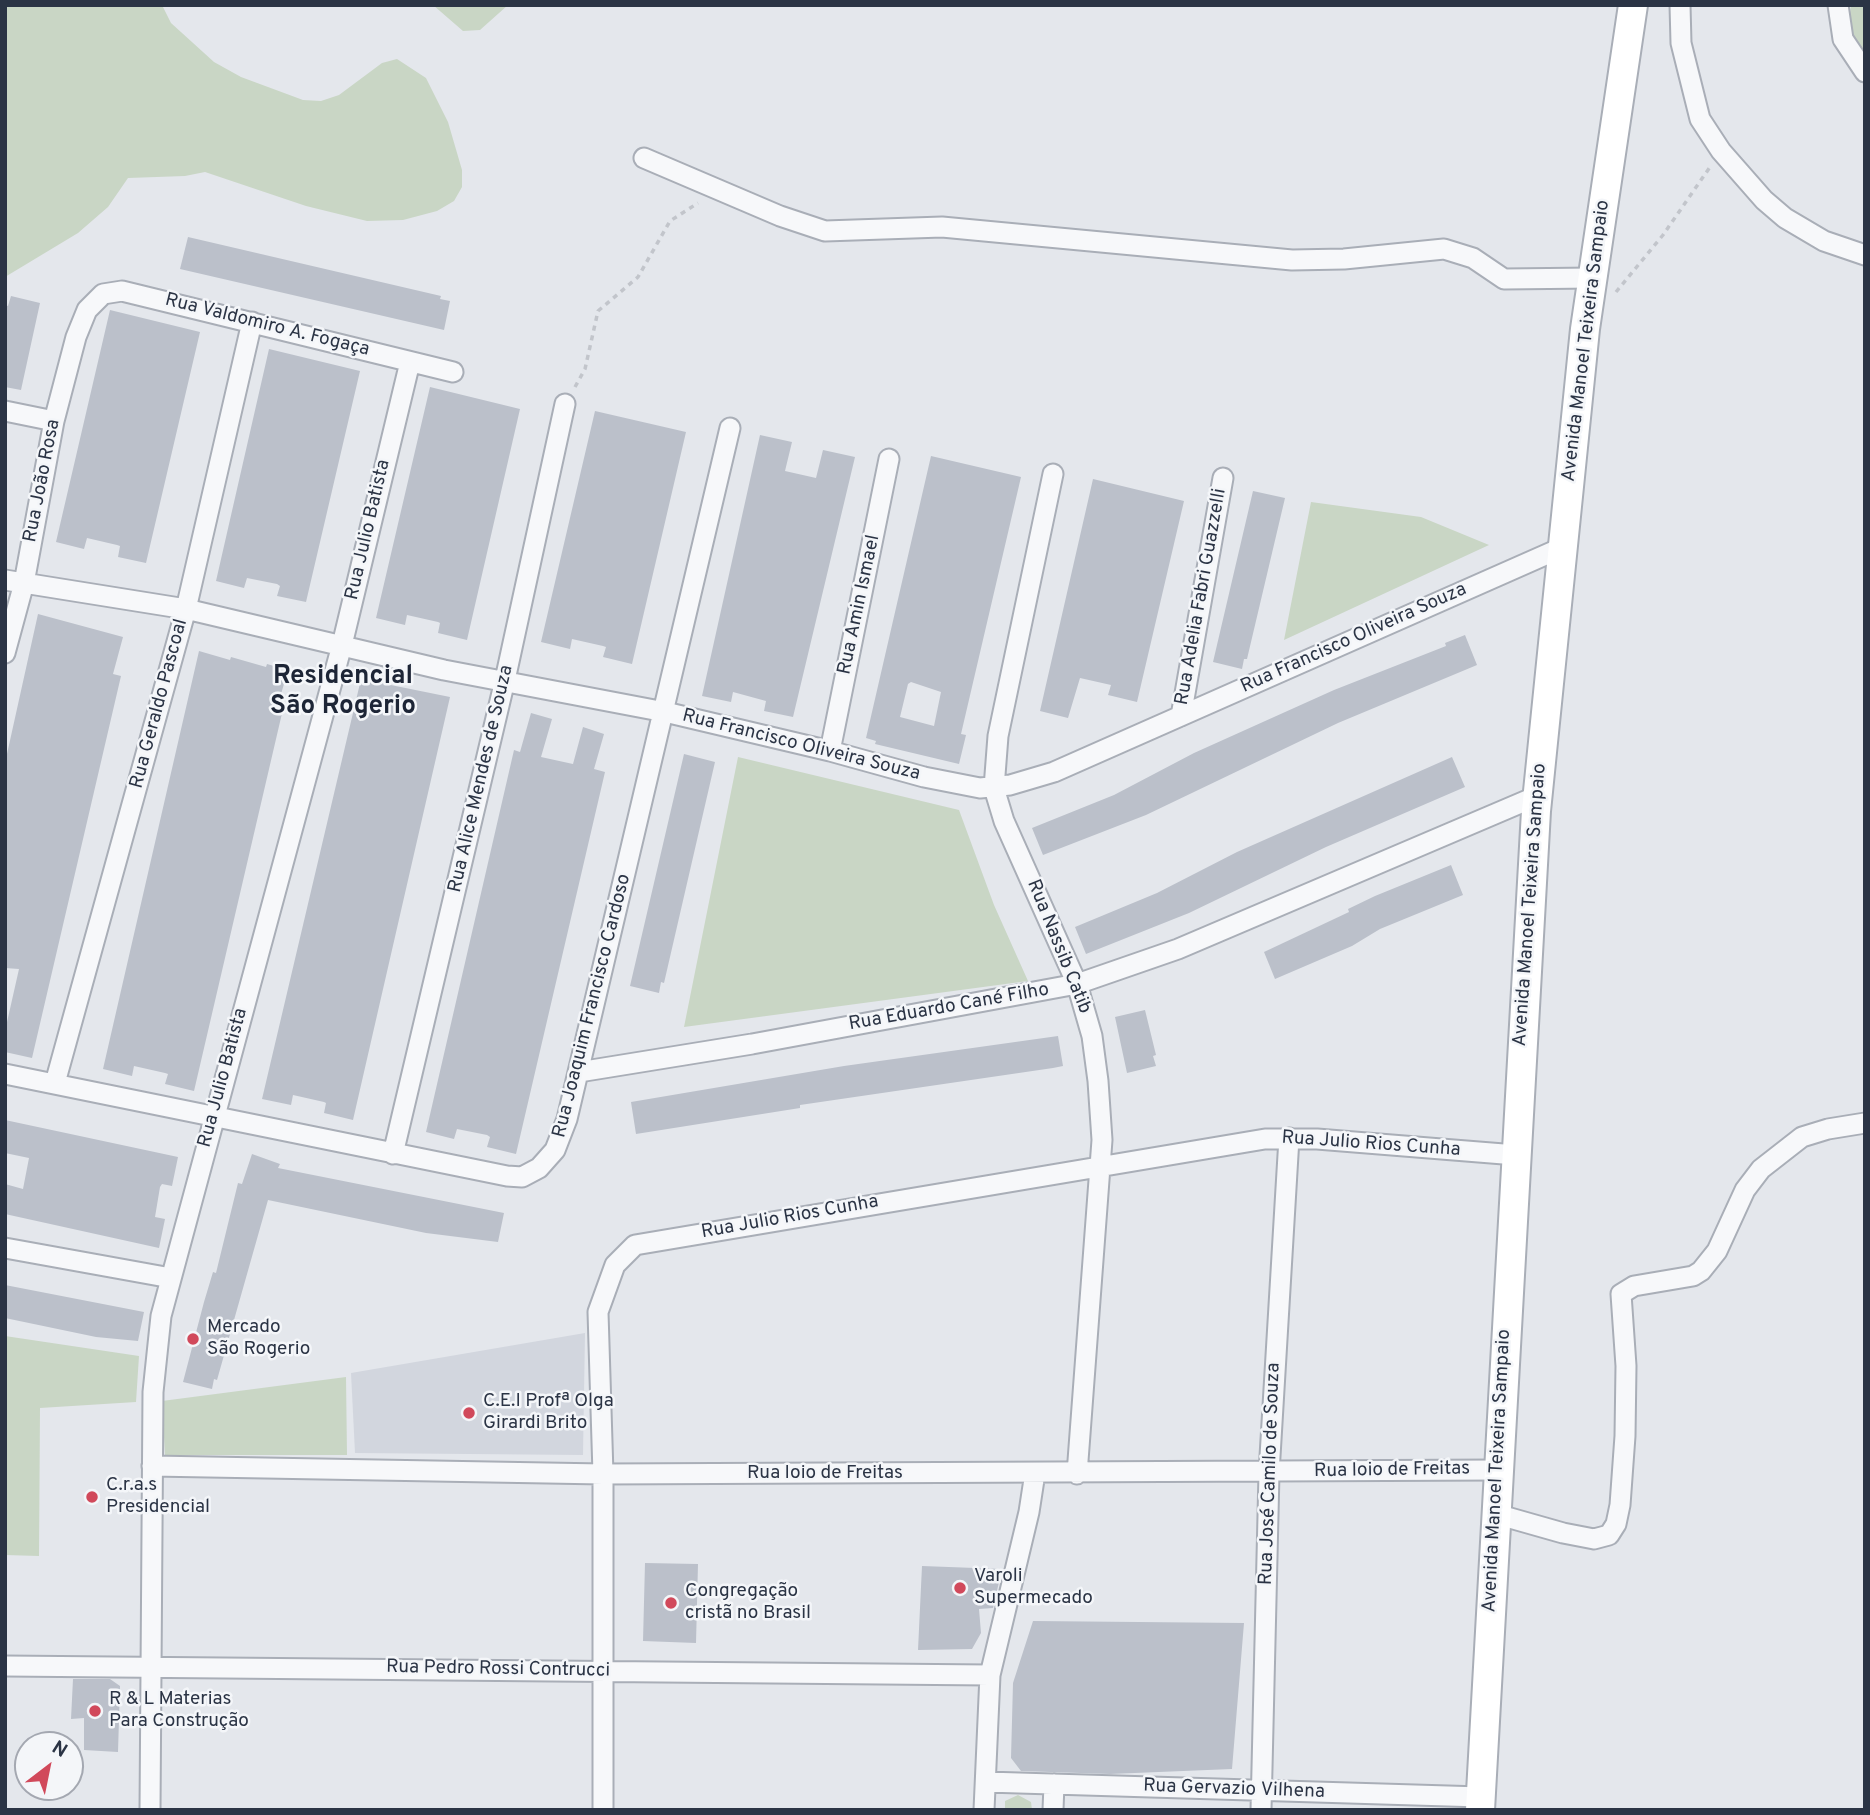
<!DOCTYPE html>
<html>
<head>
<meta charset="utf-8">
<style>
	body { margin:0 }
	#map { position:relative; width:1870px; height:1815px; overflow:hidden; background:#e4e7ec; font-family:Overpass,sans-serif }
	canvas { display:block }
	.frame { position:absolute; inset:0; border:7px solid #2b3445; pointer-events:none }
	.north { position:absolute; left:14px; top:1731px; width:70px; height:70px; box-sizing:border-box; background:#f4f6f9; border:2px solid #a4a8b1; border-radius:50%; rotate:32deg; font-size:19px; font-weight:700; line-height:28px; text-align:center; color:#2b3445 }
	.north::after { content:''; display:block; margin:auto; width:24px; height:32px; background:#d1495b; clip-path:polygon(50% 0,100% 100%,50% 72%,0 100%) }
</style>
</head>
<body>
<div id="map">
<canvas width="1870" height="1815"></canvas>
<div class="frame"></div>
<div class="north">N</div>
</div>
<script>
const context = document.querySelector('canvas').getContext('2d');
context.lineJoin = 'round';
function paint(path, color) { context.fillStyle = color; context.fill(path, 'evenodd'); }
const poly = rows => new Path2D(rows.map(r => 'M' + r).join(''));
function trace(path, color, width, dash) { context.strokeStyle = color; context.lineWidth = width; context.lineCap = dash ? 'butt' : 'round'; context.setLineDash(dash || []); context.stroke(path); }
function write(font, color, halo, rows, align = 'center') {
  context.font = font + ' Overpass,sans-serif'; context.lineWidth = 5; context.setLineDash([]); context.textBaseline = 'middle'; context.strokeStyle = halo; context.fillStyle = color; for (const [text, x, y, turn = 0] of rows) {
    context.save(); context.translate(x, y); context.rotate((+turn || 0) * Math.PI / 180); context.textAlign = isNaN(turn) ? turn : align; if (halo) context.strokeText(text, 0, 0); context.fillText(text, 0, 0); context.restore();
  }
}
paint(poly([
	[585,1333,583,1455,355,1453,351,1373]
]), '#d2d6de');
paint(poly([
	[5,5,162,5,171,23,214,62,241,77,303,100,321,101,339,95,382,63,397,59,426,78,448,122,462,170,462,187,454,201,437,211,403,220,367,221,306,206,205,172,185,176,128,178,108,207,78,233,5,277],
	[433,5,508,5,480,30,463,31],
	[1851,5,1865,5,1865,66,1848,28],
	[1311,502,1421,517,1489,545,1284,640],
	[738,757,959,810,994,905,1028,981,684,1027],
	[5,1336,139,1356,136,1402,40,1408,39,1556,5,1555],
	[346,1377,347,1455,165,1455,162,1401],
	[1018,1795,1031,1802,1032,1810,1005,1810,1005,1801]
]), '#c9d6c5');
paint(poly([
	[188,237,441,296,440,299,450,301,444,330,180,269],
	[11,296,40,303,21,390,5,387,5,305,8,306],
	[110,310,200,332,146,563,118,557,120,546,117,545,87,538,84,549,56,542],
	[269,349,360,371,306,602,277,596,280,586,277,584,247,578,244,588,216,581],
	[430,387,520,409,467,640,438,633,440,623,438,622,407,615,405,625,376,618],
	[595,411,686,432,632,664,603,657,606,647,603,646,572,639,570,649,541,642],
	[760,435,792,442,785,471,816,478,823,450,855,457,793,717,764,711,766,701,733,692,731,702,702,696],
	[931,456,1021,477,961,734,966,735,959,764,875,744,876,741,866,738],
	[911,682,941,692,934,726,900,717,908,684],
	[1093,479,1184,501,1137,702,1108,695,1111,685,1080,678,1068,718,1040,711],
	[1253,491,1285,498,1247,659,1244,659,1242,669,1213,662],
	[38,614,123,637,113,674,121,676,32,1058,5,1052,5,1031,19,969,5,968,5,763],
	[1465,635,1477,665,1338,723,1146,815,1043,855,1032,828,1114,795,1194,753,1334,690,1446,646,1445,643],
	[199,651,230,660,231,657,266,667,267,664,288,670,277,708,283,709,194,1091,165,1084,168,1074,165,1073,134,1066,132,1076,103,1069],
	[361,679,450,697,353,1120,324,1113,326,1103,324,1102,293,1095,291,1105,262,1099],
	[531,713,552,719,541,757,573,764,583,727,604,734,594,769,605,772,516,1154,487,1147,490,1137,487,1135,457,1129,454,1139,426,1132,514,750,520,752],
	[684,754,715,762,664,983,661,982,659,993,630,986],
	[1452,757,1465,787,1326,847,1189,913,1086,954,1075,927,1157,893,1237,852],
	[1451,865,1463,895,1380,929,1352,946,1275,979,1264,952,1349,912,1348,909,1375,896],
	[1145,1010,1156,1055,1153,1056,1156,1066,1127,1073,1115,1017],
	[1058,1036,1063,1066,1053,1068,800,1105,800,1108,636,1134,631,1102,844,1066],
	[5,1120,178,1157,172,1186,162,1184,160,1187,155,1217,165,1219,159,1248,5,1214,5,1184,23,1189,29,1158,5,1153],
	[252,1154,280,1164,278,1168,504,1213,498,1242,426,1233,268,1200,217,1380,214,1379,212,1389,183,1382,204,1302,213,1272,216,1273,238,1183,242,1184],
	[5,1285,144,1312,138,1341,96,1337,5,1318],
	[645,1563,698,1564,696,1643,643,1641],
	[922,1566,1002,1569,993,1608,979,1609,981,1633,972,1649,918,1650],
	[1033,1621,1244,1623,1232,1769,1110,1774,1021,1771,1011,1758,1013,1683],
	[73,1679,110,1679,120,1686,118,1752,84,1750,84,1718,71,1719]
]), '#bbc0ca');
const street = poly([
	[1680,5,1681,43,1700,119,1721,151,1764,200,1785,218,1824,241,1865,255],
	[1838,5,1843,39,1865,72],
	[644,158,780,216,825,231,942,227,1292,260,1344,259,1444,249,1473,258,1504,279,1593,278],
	[5,411,54,421],
	[1053,474,998,736,994,788,1004,821,1077,984,1092,1036,1098,1081,1102,1140,1077,1474],
	[5,580,186,609,444,670,665,712,830,751,924,777,980,788,1010,785,1054,772,1561,548],
	[5,653,24,583,54,421,76,337,87,310,103,294,122,291,453,372],
	[1181,716,1223,478],
	[830,751,889,459],
	[579,1072,752,1044,1077,984,1178,949,1537,796],
	[5,1074,507,1176,522,1177,539,1168,555,1150,567,1119,730,428],
	[55,1083,186,609,252,322],
	[393,1154,505,680,565,404],
	[5,1248,171,1278],
	[152,1466,603,1474,1498,1470],
	[1496,1514,1563,1533,1594,1539,1609,1535,1616,1524,1620,1505,1625,1436,1626,1366,1621,1294,1634,1286,1693,1276,1701,1271,1717,1251,1745,1190,1761,1169,1802,1137,1828,1129,1865,1123],
	[5,1666,990,1675],
	[986,1782,1481,1797],
	[150,1810,153,1392,161,1316,342,645,410,362],
	[603,1810,603,1474,598,1312,615,1265,635,1245,1265,1139,1317,1139,1516,1155],
	[984,1810,990,1675,1029,1512,1035,1473],
	[1053,1810,1054,1784],
	[1261,1810,1269,1473,1289,1138]
]);
const secondary = poly([
	[1480,1810,1536,811,1585,329,1633,5]
]);
trace(street, '#a9aeb7', 23);
trace(secondary, '#a9aeb7', 32);
trace(poly([
	[1616,292,1663,235,1710,167],
	[575,387,585,369,598,311,638,277,670,221,698,203]
]), '#c2c5cb', 3.5, [5, 5]);
trace(street, '#f7f8fa', 19);
trace(secondary, '#fff', 28);
for (const [x, y, r, color] of [
	[193,1339,7,"#d1495b"],
	[469,1413,7,"#d1495b"],
	[92,1497,7,"#d1495b"],
	[960,1588,7,"#d1495b"],
	[671,1603,7,"#d1495b"],
	[95,1711,7,"#d1495b"]
]) { const dot = new Path2D(); dot.arc(x, y, r, 0, 2 * Math.PI); context.fillStyle = color; context.fill(dot); trace(dot, '#f4f6f9', 2.5); }
write('19px', '#2b3445', '#f4f6f9', [
	["Rua Valdomiro A. Fogaça",267,326,14],
	["Avenida Manoel Teixeira Sampaio",1587,341,-83],
	["Rua João Rosa",43,481,-79],
	["Rua Julio Batista",369,530,-77],
	["Rua Adelia Fabri Guazzelli",1202,597,-80],
	["Rua Amin Ismael",860,605,-78],
	["Rua Francisco Oliveira Souza",1354,639,-24],
	["Rua Geraldo Pascoal",160,704,-75],
	["Rua Francisco Oliveira Souza",801,746,14],
	["Rua Alice Mendes de Souza",482,779,-77],
	["Avenida Manoel Teixeira Sampaio",1531,905,-86],
	["Rua Nassib Catib",1058,947,68],
	["Rua Joaquim Francisco Cardoso",593,1006,-76],
	["Rua Eduardo Cané Filho",949,1008,-10],
	["Rua Julio Batista",224,1078,-75],
	["Rua Julio Rios Cunha",1371,1145,4],
	["Rua Julio Rios Cunha",790,1218,-10],
	["Rua Ioio de Freitas",1392,1471,-1],
	["Avenida Manoel Teixeira Sampaio",1498,1471,-87],
	["Rua Ioio de Freitas",825,1474],
	["Rua José Camilo de Souza",1271,1474,-88],
	["Rua Pedro Rossi Contrucci",498,1670,1],
	["Rua Gervazio Vilhena",1234,1790,2]
]);
write('19px', '#2b3445', '#f4f6f9', [
	["Mercado",207,1328],
	["São Rogerio",207,1350],
	["C.E.I Profª Olga",483,1402],
	["Girardi Brito",483,1424],
	["C.r.a.s",106,1486],
	["Presidencial",106,1508],
	["Varoli",974,1577],
	["Supermecado",974,1599],
	["Congregação",685,1592],
	["cristã no Brasil",685,1614],
	["R & L Materias",109,1700],
	["Para Construção",109,1722]
], 'left');
write('bold 26px', '#1d2536', '#f4f6f9', [
	["Residencial",343,678],
	["São Rogerio",343,708]
]);
</script>
</body>
</html>
